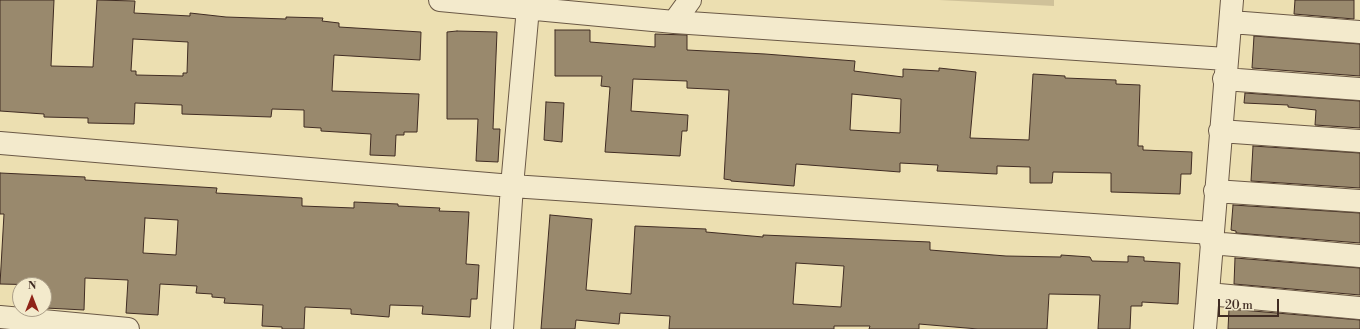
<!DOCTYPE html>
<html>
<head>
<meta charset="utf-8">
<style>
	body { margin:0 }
	#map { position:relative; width:1360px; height:329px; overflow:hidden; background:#ecdfb1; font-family:"Libre Bodoni",serif }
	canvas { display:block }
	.north { position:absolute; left:12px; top:277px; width:40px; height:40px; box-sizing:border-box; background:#f3eacc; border:1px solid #ab9e88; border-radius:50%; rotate:0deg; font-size:11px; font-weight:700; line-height:16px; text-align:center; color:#402c23 }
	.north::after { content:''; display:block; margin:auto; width:14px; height:18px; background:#8f2418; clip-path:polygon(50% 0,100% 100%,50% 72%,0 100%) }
	.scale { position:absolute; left:1218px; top:299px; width:61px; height:18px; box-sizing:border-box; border:2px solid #402c23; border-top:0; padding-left:5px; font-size:12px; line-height:14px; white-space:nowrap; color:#402c23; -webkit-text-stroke:3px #f3eacc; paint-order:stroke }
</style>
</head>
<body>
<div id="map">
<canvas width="1360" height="329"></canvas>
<div class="north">N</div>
<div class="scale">20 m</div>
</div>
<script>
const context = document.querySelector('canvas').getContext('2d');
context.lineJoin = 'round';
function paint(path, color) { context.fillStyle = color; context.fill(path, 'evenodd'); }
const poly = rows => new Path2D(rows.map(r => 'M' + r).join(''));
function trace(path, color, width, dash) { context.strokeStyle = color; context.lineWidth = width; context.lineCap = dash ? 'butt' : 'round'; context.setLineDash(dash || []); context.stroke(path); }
paint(poly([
	[939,0,1054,0,1054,6]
]), '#cfc199');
const building = poly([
	[0,0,54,0,51,66,93,67,97,0,135,1,134,13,190,16,190,13,226,17,286,19,286,17,323,18,322,21,339,23,339,27,421,32,420,60,334,55,332,91,419,94,417,132,404,132,404,135,396,135,395,156,370,155,371,134,321,131,321,128,304,127,304,110,272,109,271,117,182,114,182,105,135,103,134,124,88,123,88,118,44,117,44,114,0,111,0,0],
	[133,39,188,42,187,73,183,73,183,76,136,75,136,71,131,71,133,39],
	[1295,0,1354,0,1354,19,1294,14,1295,0],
	[555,30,590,30,590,42,655,47,655,34,687,35,687,50,765,54,855,61,854,71,903,77,903,69,939,71,939,68,976,72,970,138,1029,140,1033,74,1065,76,1065,78,1116,80,1116,84,1140,85,1138,146,1143,146,1143,150,1192,152,1191,174,1181,174,1180,194,1111,192,1111,173,1053,172,1052,183,1030,183,1030,167,997,166,997,174,937,171,938,165,900,163,900,172,796,164,794,186,731,181,731,180,724,179,729,90,687,88,687,81,633,79,631,111,688,115,687,131,682,131,680,156,605,152,610,87,601,86,602,76,555,76,555,30],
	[852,94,901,99,900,133,850,130,852,94],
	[457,31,497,32,493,129,500,129,498,162,476,161,478,119,447,119,447,32,457,31],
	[1254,36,1360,44,1360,76,1252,68,1254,36],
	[1245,93,1360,101,1360,128,1315,125,1316,110,1288,107,1288,105,1244,103,1245,93],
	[546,102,564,103,562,142,544,140,546,102],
	[1253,146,1360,153,1360,188,1251,181,1253,146],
	[0,173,85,177,85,180,217,188,216,193,302,198,302,206,354,208,354,202,398,204,398,206,440,208,439,211,469,212,466,264,479,265,477,299,471,299,470,317,422,314,423,306,390,305,389,317,351,314,351,309,305,307,304,329,282,329,282,327,262,326,263,305,224,303,225,298,212,297,212,294,196,293,197,286,160,284,158,315,126,313,128,280,85,278,84,310,46,308,47,287,44,287,44,285,0,284,4,214,0,214,0,173],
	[145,218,178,220,176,255,143,253,145,218],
	[1233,205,1360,213,1360,243,1236,233,1236,231,1231,230,1233,205],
	[550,215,592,219,586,290,631,294,635,226,706,229,706,232,763,237,763,235,930,242,930,250,1006,256,1061,257,1061,255,1090,257,1092,261,1128,262,1128,256,1144,257,1144,261,1180,263,1178,304,1142,302,1142,306,1131,306,1130,329,1098,329,1100,295,1049,294,1047,329,978,329,919,324,919,329,869,329,870,326,834,326,834,329,669,329,670,316,620,313,619,324,576,320,575,329,541,329,550,215],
	[796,263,844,266,841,307,793,304,796,263],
	[1235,258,1360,268,1360,295,1234,284,1235,258],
	[1229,309,1360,320,1360,329,1228,329,1229,309]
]);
paint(building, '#99896d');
trace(building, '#402c23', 1);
const street = poly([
	[440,0,674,22,1226,59],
	[674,22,690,0],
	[1231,22,1360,32],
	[1224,79,1360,89],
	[1220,131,1360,141],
	[0,143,512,186,1212,233],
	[1215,191,1360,201],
	[1211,243,1360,256],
	[1208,294,1360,308],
	[0,317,128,329],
	[502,329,512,186,528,8],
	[1205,329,1232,0]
]);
trace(street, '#6b5946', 24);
trace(street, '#f3eacc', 22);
</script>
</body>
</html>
